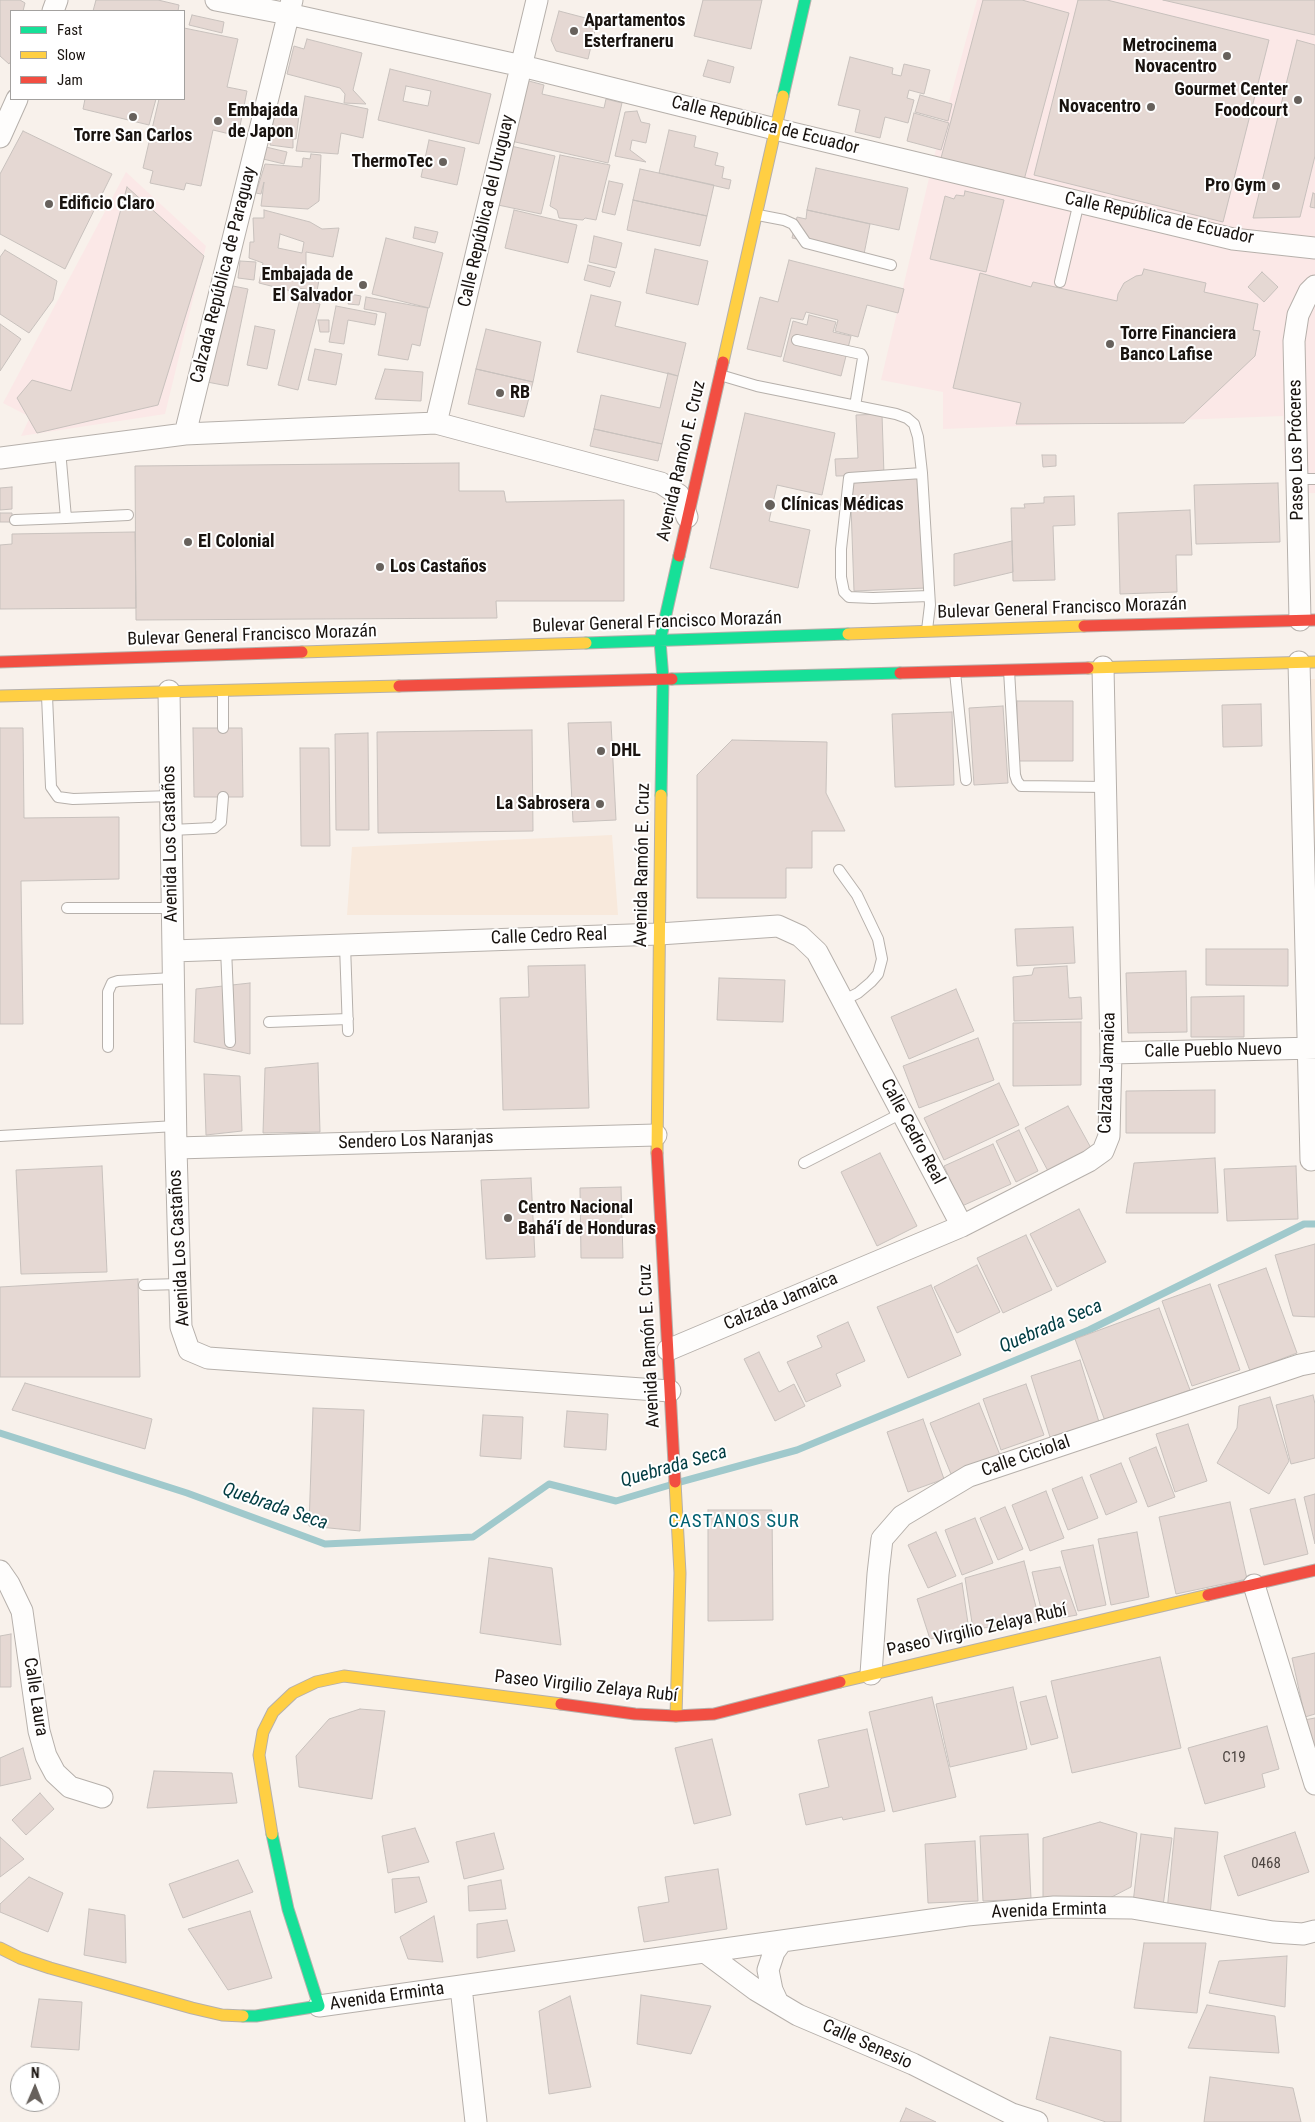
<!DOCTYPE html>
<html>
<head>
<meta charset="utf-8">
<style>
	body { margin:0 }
	#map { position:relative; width:1315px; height:2122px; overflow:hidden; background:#f8f1eb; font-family:"Roboto Condensed",sans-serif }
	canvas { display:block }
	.legend { position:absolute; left:10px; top:10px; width:175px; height:90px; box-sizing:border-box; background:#fff; border:1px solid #a3a19f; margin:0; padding:6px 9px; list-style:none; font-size:15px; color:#19130f }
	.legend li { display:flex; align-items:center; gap:10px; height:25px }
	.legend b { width:25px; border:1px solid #a3a19f }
	.north { position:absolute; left:10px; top:2062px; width:50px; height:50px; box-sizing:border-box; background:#fff; border:1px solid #a3a19f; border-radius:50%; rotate:1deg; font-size:14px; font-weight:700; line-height:20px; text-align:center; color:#19130f }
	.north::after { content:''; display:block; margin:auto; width:18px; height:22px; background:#67615c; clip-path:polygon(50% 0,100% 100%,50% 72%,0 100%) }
</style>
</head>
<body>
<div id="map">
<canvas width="1315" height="2122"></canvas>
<ul class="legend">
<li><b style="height:6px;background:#16e098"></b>Fast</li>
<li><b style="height:6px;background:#ffcf43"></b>Slow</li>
<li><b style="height:6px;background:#f24e42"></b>Jam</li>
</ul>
<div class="north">N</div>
</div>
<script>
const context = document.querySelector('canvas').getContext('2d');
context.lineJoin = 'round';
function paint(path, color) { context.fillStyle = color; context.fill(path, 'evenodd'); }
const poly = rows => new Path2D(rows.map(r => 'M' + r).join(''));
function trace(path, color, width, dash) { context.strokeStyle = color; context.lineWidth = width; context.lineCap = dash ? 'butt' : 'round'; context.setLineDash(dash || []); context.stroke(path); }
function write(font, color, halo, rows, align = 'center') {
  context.font = font + ' "Roboto Condensed",sans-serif'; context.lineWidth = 4; context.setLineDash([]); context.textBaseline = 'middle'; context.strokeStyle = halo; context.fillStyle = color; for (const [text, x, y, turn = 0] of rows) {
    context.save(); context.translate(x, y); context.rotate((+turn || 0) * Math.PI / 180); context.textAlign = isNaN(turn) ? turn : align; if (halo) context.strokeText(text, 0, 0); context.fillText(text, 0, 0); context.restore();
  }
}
paint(poly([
	[977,0,1315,0,1315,493,1286,494,1283,416,943,429,943,392,881,380,935,153],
	[126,172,206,246,165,414,21,436,30,417,3,403]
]), '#fbe8e7');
paint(poly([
	[1310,679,1315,679,1315,872,1313,872],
	[612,835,618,915,347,915,352,847]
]), '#f8e9dc');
trace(poly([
	[0,1433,187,1493,325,1544,473,1537,549,1484,616,1501,670,1485],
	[680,1482,797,1450,1089,1330,1304,1224,1315,1224]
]), '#a0c9cc', 7);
const building = poly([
	[0,0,20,0,25,3,23,11,11,11,11,61,9,64,0,56,0,0],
	[96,0,158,0,179,5,178,11,93,11,96,0],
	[703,0,762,0,751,49,694,36,703,0],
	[983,0,1022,0,1069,13,1024,180,941,158,983,0],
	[1078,0,1107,0,1269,40,1223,222,1034,175,1078,0],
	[1163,0,1315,0,1315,35,1163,0],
	[559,11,597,21,588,59,556,51,551,40,559,11],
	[192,15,224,22,222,33,189,25,192,15],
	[184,28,238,39,227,87,247,91,238,136,213,130,201,186,186,183,184,190,150,183,153,171,143,168,159,99,184,99,184,28],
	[307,39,362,53,353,90,366,104,344,103,345,94,340,88,287,74,294,46,304,49,307,39],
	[1297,40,1315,45,1315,156,1300,217,1253,218,1297,40],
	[850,57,893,68,892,74,901,76,904,64,930,70,924,94,909,90,907,98,914,100,908,123,885,117,880,138,855,132,860,110,838,105,850,57],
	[708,60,734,67,730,83,703,76,708,60],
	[390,69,491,94,479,144,378,120,390,69],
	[406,86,431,91,428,106,403,101,406,86],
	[525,80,544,85,542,94,604,108,606,99,622,103,608,163,511,141,525,80],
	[920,95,952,104,948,121,915,112,920,95],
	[305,96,368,109,363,138,341,133,338,154,296,151,305,96],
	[85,99,156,99,149,125,83,109,85,99],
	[637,111,641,122,650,124,646,143,632,140,630,150,646,162,615,156,625,112,637,111],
	[274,113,299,115,296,139,293,139,293,148,270,145,274,113],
	[914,113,949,123,941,150,907,141,914,113],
	[669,130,696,136,694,147,718,153,715,165,724,167,722,178,731,180,729,189,659,173,669,130],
	[23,131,112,174,65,269,0,234,0,174,23,131],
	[429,140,465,148,457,185,421,177,429,140],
	[511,146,555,156,541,214,498,205,511,146],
	[266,147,287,152,284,164,263,159,266,147],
	[311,154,321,155,319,201,308,209,261,206,264,182,261,194,256,193,265,164,302,167,303,158,310,159,311,154],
	[560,155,610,165,596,220,585,218,583,220,559,218,557,210,550,206,560,155],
	[816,168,908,188,899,230,807,210,816,168],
	[640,169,714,185,707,216,633,200,640,169],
	[609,181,623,184,615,215,602,212,609,181],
	[127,187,204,256,158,405,37,433,17,398,32,380,71,391,127,187],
	[965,191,1004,200,986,272,930,259,945,196,954,199,956,195,964,196,965,191],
	[1313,193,1315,194,1315,208,1310,207,1313,193],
	[633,200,707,216,700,246,627,230,633,200],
	[264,210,310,222,322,229,339,228,333,257,306,252,306,271,327,273,326,279,322,278,319,280,317,291,298,288,298,298,290,298,291,291,259,283,263,263,249,258,250,242,254,242,253,218,264,218,264,210],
	[280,234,304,242,302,253,278,248,280,234],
	[514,210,577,225,568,263,505,248,514,210],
	[807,210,870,224,864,254,792,238,797,217,806,219,807,210],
	[415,227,438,232,435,243,413,238,415,227],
	[594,236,622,243,616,268,589,262,594,236],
	[386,238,443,253,429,308,372,294,386,238],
	[655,249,708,261,698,305,646,293,655,249],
	[5,250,57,281,53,300,29,333,0,314,0,257,5,250],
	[789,260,904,289,898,313,867,305,858,337,835,331,838,320,806,312,803,320,791,318,781,357,747,349,760,297,778,302,789,260],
	[240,261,256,262,254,280,238,278,240,261],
	[588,265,615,272,610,287,584,280,588,265],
	[1144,269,1206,283,1204,292,1258,304,1253,330,1260,331,1255,356,1184,423,1016,424,1021,403,953,388,980,273,1031,287,1033,282,1117,301,1118,294,1124,283,1136,276,1142,275,1144,269],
	[1262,272,1278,287,1264,302,1248,287,1262,272],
	[228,285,248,289,228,386,207,382,228,285],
	[350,294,361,296,359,305,348,304,350,294],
	[591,295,621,302,615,326,686,343,678,376,577,352,591,295],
	[366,297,428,308,420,346,412,344,408,360,378,355,386,313,364,309,366,297],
	[300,299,320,304,298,390,278,385,300,299],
	[336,306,377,314,375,325,348,320,344,344,329,342,336,306],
	[809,315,836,322,833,332,851,336,841,376,783,361,793,321,807,325,809,315],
	[318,320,329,320,329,332,320,332,318,320],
	[0,324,21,339,0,371,0,324],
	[255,326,275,330,267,369,247,365,255,326],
	[486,329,541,342,533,382,476,369,486,329],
	[315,349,342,354,336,385,308,380,315,349],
	[385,369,423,372,421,401,375,399,385,369],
	[476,369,533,382,524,417,468,404,476,369],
	[668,373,678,376,662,444,594,429,601,395,660,408,668,373],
	[745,413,835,433,822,495,777,485,769,521,810,530,798,588,710,568,745,413],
	[882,414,884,475,836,476,835,459,858,458,856,415,882,414],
	[594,429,662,444,658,461,590,446,594,429],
	[1042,455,1056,455,1056,466,1043,467,1042,455],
	[459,463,459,491,504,491,506,502,624,500,624,601,496,601,497,618,136,620,135,466,459,463],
	[921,476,926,588,854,591,850,478,921,476],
	[1278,483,1280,542,1196,544,1194,485,1278,483],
	[12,487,12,509,0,510,0,488,12,487],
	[1074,496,1075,525,1053,526,1055,580,1013,581,1011,508,1025,508,1024,504,1044,503,1044,497,1074,496],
	[1190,510,1192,555,1176,555,1177,592,1120,594,1118,513,1190,510],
	[0,513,12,513,12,522,0,522,0,513],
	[135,532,136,608,0,609,0,545,12,544,12,534,135,532],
	[1012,541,1013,572,954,586,954,554,1012,541],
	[1017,701,1073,701,1073,761,1017,761,1017,701],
	[1261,704,1262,746,1223,747,1222,705,1261,704],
	[1003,706,1008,783,974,785,969,708,1003,706],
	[952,712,954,785,895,787,892,714,952,712],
	[611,722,616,820,573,822,568,723,611,722],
	[0,728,23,728,24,818,119,817,119,879,21,881,23,1024,0,1024,0,728],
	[193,728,242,728,243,797,194,797,193,728],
	[532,730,533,831,378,833,377,732,532,730],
	[368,733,369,830,336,830,335,734,368,733],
	[732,740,827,742,826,793,845,831,812,831,812,868,786,868,786,898,697,898,697,775,732,740],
	[300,748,329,748,330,846,301,846,300,748],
	[1073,927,1075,963,1017,966,1015,929,1073,927],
	[1206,949,1288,949,1288,986,1206,985,1206,949],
	[585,965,589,1108,503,1110,500,998,529,997,528,966,585,965],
	[1067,966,1069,998,1081,997,1082,1019,1014,1021,1013,977,1032,975,1034,968,1067,966],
	[1186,971,1187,1032,1128,1033,1126,973,1186,971],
	[719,978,785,980,783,1022,717,1020,719,978],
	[250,983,250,1054,194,1042,196,989,250,983],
	[956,989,974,1031,909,1059,891,1017,956,989],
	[1244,996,1244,1037,1191,1037,1191,997,1244,996],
	[1081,1022,1081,1085,1013,1086,1013,1023,1081,1022],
	[978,1038,994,1080,919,1108,903,1066,978,1038],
	[318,1063,320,1132,263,1133,265,1068,318,1063],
	[204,1074,240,1076,242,1131,206,1135,204,1074],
	[999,1083,1019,1125,944,1160,924,1118,999,1083],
	[1215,1090,1215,1133,1126,1133,1126,1091,1215,1090],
	[1068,1106,1091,1148,1048,1171,1025,1128,1068,1106],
	[1019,1130,1038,1171,1016,1182,996,1141,1019,1130],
	[993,1144,1011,1184,962,1206,944,1166,993,1144],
	[880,1153,917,1226,877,1246,841,1172,880,1153],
	[1215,1158,1218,1213,1126,1213,1134,1163,1215,1158],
	[102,1166,107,1272,21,1274,16,1170,102,1166],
	[1296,1166,1298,1219,1227,1221,1224,1169,1296,1166],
	[531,1178,535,1257,486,1259,481,1180,531,1178],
	[621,1187,623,1258,581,1258,580,1188,621,1187],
	[1079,1209,1106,1262,1057,1287,1030,1234,1079,1209],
	[1026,1235,1052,1290,1003,1313,977,1258,1026,1235],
	[1315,1244,1315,1317,1293,1316,1275,1255,1315,1244],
	[977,1265,1000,1312,957,1333,934,1287,977,1265],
	[1266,1268,1297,1353,1250,1371,1218,1285,1266,1268],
	[138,1279,140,1377,0,1377,0,1287,138,1279],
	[1210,1284,1240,1370,1192,1386,1162,1301,1210,1284],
	[931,1285,961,1355,908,1378,877,1307,931,1285],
	[1159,1308,1190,1390,1105,1421,1075,1339,1159,1308],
	[848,1322,865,1361,836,1374,841,1386,806,1402,787,1362,822,1347,817,1336,848,1322],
	[759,1352,779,1392,794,1384,805,1406,775,1421,744,1359,759,1352],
	[1080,1360,1099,1422,1050,1437,1031,1376,1080,1360],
	[25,1383,152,1419,145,1449,12,1410,25,1383],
	[1026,1384,1044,1435,1001,1450,983,1399,1026,1384],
	[1313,1395,1315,1404,1315,1458,1291,1464,1276,1405,1313,1395],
	[1270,1397,1289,1461,1269,1494,1217,1463,1237,1428,1239,1406,1270,1397],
	[979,1403,1000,1455,951,1474,930,1423,979,1403],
	[313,1408,364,1410,360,1531,309,1526,313,1408],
	[567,1411,608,1414,606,1450,564,1447,567,1411],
	[483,1415,523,1417,521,1459,480,1456,483,1415],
	[923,1419,944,1479,908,1492,887,1432,923,1419],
	[1188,1424,1207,1481,1175,1492,1156,1434,1188,1424],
	[1156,1447,1175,1497,1148,1507,1129,1458,1156,1447],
	[1121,1463,1137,1502,1106,1515,1090,1475,1121,1463],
	[1082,1477,1098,1518,1068,1530,1052,1489,1082,1477],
	[1046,1491,1064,1538,1030,1551,1012,1505,1046,1491],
	[1315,1494,1315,1544,1304,1497,1315,1494],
	[1295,1499,1308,1554,1264,1565,1250,1509,1295,1499],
	[1230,1502,1247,1579,1176,1594,1159,1517,1230,1502],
	[1005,1507,1023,1549,998,1560,980,1518,1005,1507],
	[708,1510,772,1510,773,1620,708,1621,708,1510],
	[975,1518,993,1563,962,1575,945,1530,975,1518],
	[936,1532,956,1576,928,1588,908,1545,936,1532],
	[1137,1532,1149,1597,1111,1605,1098,1539,1137,1532],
	[1093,1545,1106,1605,1078,1611,1061,1551,1093,1545],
	[489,1558,552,1568,561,1645,480,1633,489,1558],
	[1024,1561,1040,1622,973,1629,965,1578,1024,1561],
	[1060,1567,1077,1615,1044,1621,1032,1572,1060,1567],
	[962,1583,969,1630,930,1639,917,1599,962,1583],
	[11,1634,11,1687,0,1687,0,1636,11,1634],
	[1315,1653,1315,1714,1305,1717,1292,1658,1315,1653],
	[1160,1657,1181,1748,1072,1773,1051,1681,1160,1657],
	[1013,1687,1027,1749,950,1767,936,1704,1013,1687],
	[1046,1696,1058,1738,1031,1745,1020,1702,1046,1696],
	[932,1697,956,1797,893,1812,869,1712,932,1697],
	[360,1709,385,1711,372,1799,299,1787,296,1756,329,1719,360,1709],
	[1315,1718,1315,1771,1304,1720,1315,1718],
	[1267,1726,1279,1769,1262,1774,1265,1787,1205,1804,1188,1748,1267,1726],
	[867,1729,885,1811,843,1820,842,1817,806,1825,799,1794,829,1787,818,1740,867,1729],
	[712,1739,731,1815,694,1824,675,1748,712,1739],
	[23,1748,31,1779,0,1786,0,1758,23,1748],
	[154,1771,232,1773,237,1803,147,1808,154,1771],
	[40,1793,54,1809,26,1835,12,1820,40,1793],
	[1100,1822,1137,1833,1131,1887,1102,1902,1043,1901,1043,1838,1100,1822],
	[415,1828,429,1862,388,1873,382,1836,415,1828],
	[1175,1828,1218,1832,1210,1915,1167,1911,1175,1828],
	[1295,1832,1309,1872,1238,1896,1224,1856,1295,1832],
	[494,1833,504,1869,464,1879,456,1842,494,1833],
	[1028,1834,1031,1899,983,1901,980,1836,1028,1834],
	[1141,1834,1172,1838,1163,1906,1133,1903,1141,1834],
	[0,1837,24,1859,0,1877,0,1837],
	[975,1841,978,1901,928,1903,925,1844,975,1841],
	[238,1860,253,1892,183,1918,169,1884,238,1860],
	[718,1869,727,1929,644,1942,638,1907,669,1902,665,1877,718,1869],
	[29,1877,63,1893,48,1932,0,1912,0,1904,29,1877],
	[419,1877,427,1902,395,1913,392,1879,419,1877],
	[501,1880,506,1909,469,1911,468,1886,501,1880],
	[89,1909,125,1915,126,1963,84,1955,89,1909],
	[250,1911,272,1978,228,1990,188,1929,250,1911],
	[434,1916,443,1962,408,1959,400,1937,434,1916],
	[507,1920,515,1951,477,1958,477,1924,507,1920],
	[1144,1943,1206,1943,1197,2013,1134,2008,1144,1943],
	[1287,1956,1285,2007,1209,1993,1219,1961,1287,1956],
	[641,1995,711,2006,691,2054,637,2044,641,1995],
	[570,1996,591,2087,549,2094,539,2011,570,1996],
	[39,1999,82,2002,79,2050,31,2047,39,1999],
	[1207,2005,1275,2016,1279,2053,1188,2048,1207,2005],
	[1050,2037,1121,2051,1121,2122,1106,2122,1036,2099,1050,2037],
	[1210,2077,1293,2088,1301,2122,1204,2122,1210,2077],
	[906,2108,936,2122,900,2122,906,2108]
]);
paint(building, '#e5d8d3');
trace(building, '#c8c1bd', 1);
const lane = poly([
	[758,215,784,220,793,224,806,243,891,265],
	[1060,282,1079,202],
	[797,340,861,354,863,358,855,406],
	[720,375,757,386,896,414,907,418,914,424,918,437,922,473,930,605,927,630],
	[922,473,849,478,841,549,841,577,844,592,849,597,873,598,929,596],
	[1297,479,1315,479],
	[66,518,128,515],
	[15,520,66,518,60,450],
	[1009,670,1015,775,1017,781,1021,786,1106,787],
	[955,672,966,780],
	[223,691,223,728],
	[47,696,51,787,58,797,73,799,171,796],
	[171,830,214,828,221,822,223,797],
	[839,870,857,895,878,939,882,959,878,974,871,982,858,993,842,1001],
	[67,908,172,908],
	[345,945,348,1031],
	[226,949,230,1042],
	[269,1022,348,1019],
	[108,1047,108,992,112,983,118,981,173,978],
	[0,1136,176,1126],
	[804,1163,902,1113],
	[144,1285,180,1284]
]);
const street = poly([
	[216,0,288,14,522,66,775,129,1233,239,1315,248],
	[53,11,57,0],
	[0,137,17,99],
	[436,423,537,0],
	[185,434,292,0],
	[0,458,185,434,436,423,661,483,679,495,687,517],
	[1300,620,1294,341,1298,315,1309,292,1315,286],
	[1299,662,1311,1160],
	[169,691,176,1148,181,1327,189,1350,208,1358,670,1391],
	[173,951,659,934,778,926,800,936,817,952,962,1226],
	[1111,1053,1315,1048],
	[176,1148,656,1135],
	[668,1350,962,1226,1089,1161,1103,1151,1109,1136,1111,1053,1103,667],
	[0,1571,9,1584,22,1611,39,1731,46,1756,55,1773,70,1787,102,1797],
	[1254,1585,1315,1784],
	[871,1674,878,1574,882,1539,902,1516,969,1476,1300,1365,1315,1362],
	[705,1952,756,1990,798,2015,913,2064,1012,2114,1037,2122],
	[461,1987,476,2122],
	[778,2003,772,1990,768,1970,774,1952,782,1941],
	[319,2006,967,1915,1054,1907,1132,1908,1273,1932,1303,1934,1315,1931]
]);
const fast = poly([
	[783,96,805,0],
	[586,643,848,634],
	[672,679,900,673],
	[661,795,663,679,660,641,679,556],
	[243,2016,256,2016,319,2006,288,1909,272,1834]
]);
const slow = poly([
	[723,362,783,96],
	[848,634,1084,626],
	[302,652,586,643],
	[1088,668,1315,662],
	[0,696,399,686],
	[657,1153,661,795],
	[675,1482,680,1573,676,1716],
	[840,1682,1208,1595],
	[272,1834,259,1755,263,1732,273,1712,293,1693,316,1682,344,1676,561,1704],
	[0,1948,20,1958,50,1968,192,2008,222,2015,243,2016]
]);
const jam = poly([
	[679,556,723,362],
	[1084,626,1315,620],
	[0,662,302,652],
	[900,673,1088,668],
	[399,686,672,679],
	[657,1153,675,1482],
	[1208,1595,1315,1570],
	[561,1704,635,1714,676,1716,714,1714,840,1682]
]);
trace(lane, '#b6b0ab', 12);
trace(street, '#b6b0ab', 23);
trace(fast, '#b6b0ab', 13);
trace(slow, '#b6b0ab', 13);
trace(jam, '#b6b0ab', 13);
trace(lane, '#fefdfc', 10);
trace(street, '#fefdfc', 21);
trace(fast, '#16e098', 11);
trace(slow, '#ffcf43', 11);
trace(jam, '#f24e42', 11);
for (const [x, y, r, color] of [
	[574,31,5,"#67615c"],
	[1227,56,5,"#67615c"],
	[1298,100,5,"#67615c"],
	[1151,107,5,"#67615c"],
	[133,117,5,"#67615c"],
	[218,121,5,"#67615c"],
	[443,162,5,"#67615c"],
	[1276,186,5,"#67615c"],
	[49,204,5,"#67615c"],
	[363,285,5,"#67615c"],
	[1110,344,5,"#67615c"],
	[500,393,5,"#67615c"],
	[770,505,6,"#67615c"],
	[188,542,5,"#67615c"],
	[380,567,5,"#67615c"],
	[601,751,5,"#67615c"],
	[600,804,5,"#67615c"],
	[508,1218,5,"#67615c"]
]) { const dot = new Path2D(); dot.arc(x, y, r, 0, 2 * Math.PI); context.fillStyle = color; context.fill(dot); trace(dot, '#fff', 2); }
write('15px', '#4c4440', null, [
	["C19",1234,1758],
	["0468",1266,1864]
]);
write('bold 18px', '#19130f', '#fff', [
	["Apartamentos",584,21],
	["Esterfraneru",584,42],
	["Metrocinema",1217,46,"right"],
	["Novacentro",1217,67,"right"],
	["Gourmet Center",1288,90,"right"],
	["Foodcourt",1288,111,"right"],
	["Novacentro",1141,107,"right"],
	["Embajada",228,111],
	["de Japon",228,132],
	["Torre San Carlos",133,136,"center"],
	["ThermoTec",433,162,"right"],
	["Pro Gym",1266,186,"right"],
	["Edificio Claro",59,204],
	["Embajada de",353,275,"right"],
	["El Salvador",353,296,"right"],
	["Torre Financiera",1120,334],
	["Banco Lafise",1120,355],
	["RB",510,393],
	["Clínicas Médicas",781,505],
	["El Colonial",198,542],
	["Los Castaños",390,567],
	["DHL",611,751],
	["La Sabrosera",590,804,"right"],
	["Centro Nacional",518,1208],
	["Bahá'í de Honduras",518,1229]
], 'left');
write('18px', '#19130f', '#fff', [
	["Calle República de Ecuador",765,126,14],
	["Calle República del Uruguay",487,211,-77],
	["Calle República de Ecuador",1159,219,12],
	["Calzada República de Paraguay",224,275,-76],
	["Paseo Los Próceres",1297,450,-91],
	["Avenida Ramón E. Cruz",682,461,-77],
	["Bulevar General Francisco Morazán",1062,609,-2],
	["Bulevar General Francisco Morazán",657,623,-2],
	["Bulevar General Francisco Morazán",252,636,-2],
	["Avenida Los Castaños",171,844,-91],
	["Avenida Ramón E. Cruz",643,865,-89],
	["Calle Cedro Real",549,937,-2],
	["Calle Pueblo Nuevo",1213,1051,-1],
	["Calzada Jamaica",1108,1073,-88],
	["Calle Cedro Real",912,1132,62],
	["Sendero Los Naranjas",416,1141,-2],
	["Avenida Los Castaños",180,1248,-93],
	["Calzada Jamaica",781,1302,-23],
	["Avenida Ramón E. Cruz",650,1346,-93],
	["Calle Ciciolal",1026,1457,-19],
	["Paseo Virgilio Zelaya Rubí",977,1631,-13],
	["Paseo Virgilio Zelaya Rubí",586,1687,6],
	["Calle Laura",35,1697,81],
	["Avenida Erminta",1049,1911,-2],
	["Avenida Erminta",387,1997,-8],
	["Calle Senesio",867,2045,24]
]);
write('italic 19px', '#003c42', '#fff', [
	["Quebrada Seca",1051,1327,-23],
	["Quebrada Seca",674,1467,-16],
	["Quebrada Seca",275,1507,19]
]);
context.letterSpacing = '1px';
write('19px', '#006171', '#fff', [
	["CASTANOS SUR",734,1522]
]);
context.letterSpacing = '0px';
</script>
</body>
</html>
